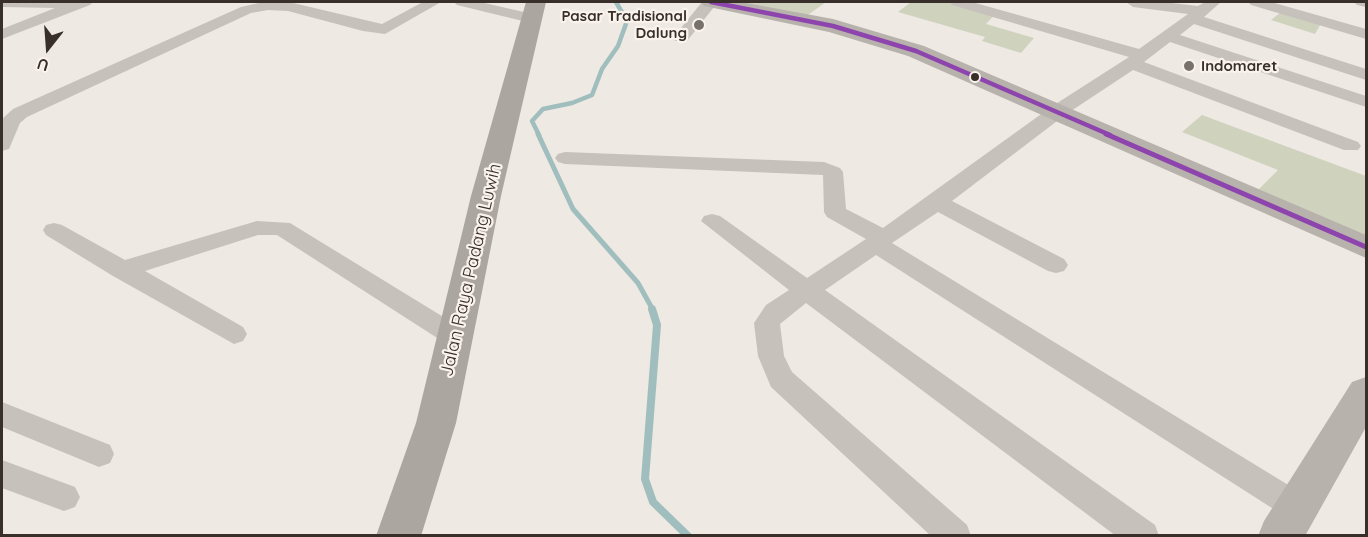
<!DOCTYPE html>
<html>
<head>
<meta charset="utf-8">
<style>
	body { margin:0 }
	#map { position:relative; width:1368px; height:537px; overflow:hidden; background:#eee9e3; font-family:Quicksand,sans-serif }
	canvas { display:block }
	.frame { position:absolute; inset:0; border:3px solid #382f2a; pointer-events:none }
	.north { position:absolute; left:18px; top:18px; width:60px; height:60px; -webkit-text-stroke:4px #faf3ec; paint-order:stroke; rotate:197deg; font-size:16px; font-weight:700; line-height:24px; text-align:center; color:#382f2a }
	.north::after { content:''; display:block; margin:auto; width:21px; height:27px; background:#382f2a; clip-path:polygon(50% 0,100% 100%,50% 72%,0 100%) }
</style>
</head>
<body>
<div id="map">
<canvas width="1368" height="537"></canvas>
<div class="frame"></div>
<div class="north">U</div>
</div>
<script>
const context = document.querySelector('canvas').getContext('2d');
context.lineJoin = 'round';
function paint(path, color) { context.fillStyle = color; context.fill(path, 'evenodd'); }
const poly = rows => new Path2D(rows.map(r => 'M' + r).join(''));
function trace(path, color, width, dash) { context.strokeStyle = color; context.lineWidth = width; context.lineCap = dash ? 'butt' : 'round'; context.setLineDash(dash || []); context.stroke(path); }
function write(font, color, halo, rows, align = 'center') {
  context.font = font + ' Quicksand,sans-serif'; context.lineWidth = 4.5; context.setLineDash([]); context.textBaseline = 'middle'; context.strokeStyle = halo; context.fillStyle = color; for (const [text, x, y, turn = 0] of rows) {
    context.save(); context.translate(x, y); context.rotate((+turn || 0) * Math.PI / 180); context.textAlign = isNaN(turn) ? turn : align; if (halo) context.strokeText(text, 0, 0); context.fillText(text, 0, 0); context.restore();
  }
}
paint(poly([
	[742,2,826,2,805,17],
	[911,2,962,2,999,10,986,24,1034,38,1021,53,982,41,985,37,898,12],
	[1286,8,1324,18,1315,34,1271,20],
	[1202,115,1366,176,1366,240,1255,193,1278,170,1182,132]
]), '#cfd3be');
trace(poly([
	[539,135,532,121,543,109,572,103,592,95,602,69,618,46,627,21,616,2]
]), '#a0bebe', 4.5);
trace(poly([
	[538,134,573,209,638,283,653,310]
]), '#a0bebe', 5);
trace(poly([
	[652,309,657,325,645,479,653,502,688,536]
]), '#a0bebe', 8);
paint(poly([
	[2,2,93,2,90,5,2,39,2,29,55,8,2,7,2,2],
	[263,2,289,2,382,24,423,2,441,2,385,34,363,31,288,11,268,10,251,13,27,117,20,123,9,149,2,151,2,119,13,109,241,7,263,2],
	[454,2,480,2,537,15,539,18,531,23,457,5,454,2],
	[702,2,718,2,687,41,675,41,673,38,702,2],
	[950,2,972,2,1139,49,1188,14,1133,7,1126,2,1163,2,1198,6,1205,2,1221,2,1204,17,1366,69,1366,80,1194,24,1180,35,1366,96,1366,107,1170,42,1144,62,1358,142,1361,146,1358,150,1344,150,1133,70,1065,115,952,201,1064,259,1068,265,1064,271,1056,273,1048,271,938,212,892,243,1308,497,1313,507,1308,517,1297,522,1286,517,876,255,825,290,1155,525,1159,536,1116,536,806,303,780,324,784,356,792,372,967,525,971,536,931,536,771,387,758,356,754,323,766,305,789,290,701,221,704,216,712,214,720,216,807,278,866,239,827,217,824,212,823,175,565,164,558,162,555,158,558,154,565,152,824,162,840,168,843,172,846,209,883,228,1051,107,1129,57,952,5,950,2],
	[1248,2,1271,2,1366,29,1366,39,1251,5,1248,2],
	[1354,2,1366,2,1366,7,1357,5,1354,2],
	[257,221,290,223,463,329,467,336,463,343,454,346,445,343,277,235,258,235,145,271,243,327,247,334,243,341,234,344,113,276,46,235,43,230,46,225,54,223,62,225,125,260,257,221],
	[2,402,110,445,114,454,110,463,99,467,2,427,2,402],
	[2,460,75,487,80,497,75,507,64,511,2,488,2,460]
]), '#c7c1bc');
paint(poly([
	[701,2,741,2,833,19,924,46,1366,235,1366,258,908,56,829,32,704,6,701,2],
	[1366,377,1366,427,1305,536,1258,536,1264,521,1352,382,1366,377]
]), '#b8b2ad');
paint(poly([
	[526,2,546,2,501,196,456,423,421,536,376,536,416,423,471,196,526,2]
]), '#aca6a1');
trace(poly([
	[711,2,833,26,916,51,1110,135]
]), '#8e44ad', 4.5);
trace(poly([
	[1106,134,1366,247]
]), '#8e44ad', 5);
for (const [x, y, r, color] of [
	[699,25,6,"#78706b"],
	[1189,66,6,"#78706b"],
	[975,77,5,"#382f2a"]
]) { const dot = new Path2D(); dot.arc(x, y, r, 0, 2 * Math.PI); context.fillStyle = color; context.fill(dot); trace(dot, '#faf3ec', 2); }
write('bold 15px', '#382f2a', '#faf3ec', [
	["Pasar Tradisional",687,16],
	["Dalung",687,33],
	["Indomaret",1201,66,"left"]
], 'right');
write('18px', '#382f2a', '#faf3ec', [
	["Jalan Raya Padang Luwih",471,270,-77]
]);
</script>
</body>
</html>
